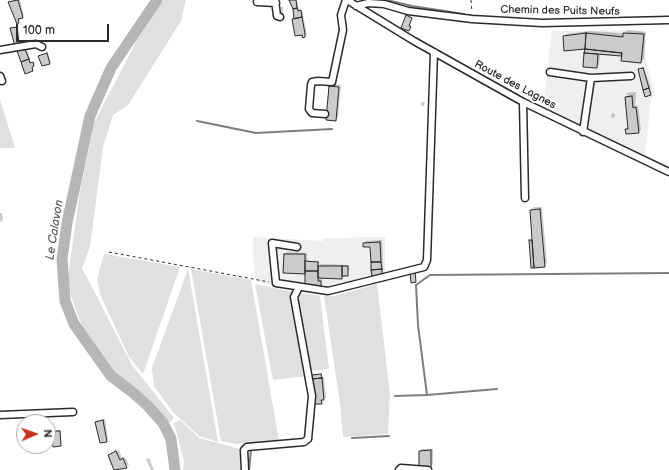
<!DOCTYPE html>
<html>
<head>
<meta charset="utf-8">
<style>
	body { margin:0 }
	#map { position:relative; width:669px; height:470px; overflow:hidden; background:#fff; font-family:"Balsamiq Sans",sans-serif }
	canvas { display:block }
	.north { position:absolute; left:16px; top:414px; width:40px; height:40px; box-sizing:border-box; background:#fff; border:1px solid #aaa; border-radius:50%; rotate:88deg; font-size:11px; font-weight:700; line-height:16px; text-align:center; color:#2b2b2b }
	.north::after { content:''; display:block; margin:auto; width:14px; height:18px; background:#c8321e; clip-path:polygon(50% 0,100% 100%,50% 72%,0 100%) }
	.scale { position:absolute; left:16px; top:24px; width:93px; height:18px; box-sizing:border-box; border:2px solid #2b2b2b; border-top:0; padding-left:5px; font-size:12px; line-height:14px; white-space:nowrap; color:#2b2b2b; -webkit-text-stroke:3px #fff; paint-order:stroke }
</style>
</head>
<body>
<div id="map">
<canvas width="669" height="470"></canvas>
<div class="north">N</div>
<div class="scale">100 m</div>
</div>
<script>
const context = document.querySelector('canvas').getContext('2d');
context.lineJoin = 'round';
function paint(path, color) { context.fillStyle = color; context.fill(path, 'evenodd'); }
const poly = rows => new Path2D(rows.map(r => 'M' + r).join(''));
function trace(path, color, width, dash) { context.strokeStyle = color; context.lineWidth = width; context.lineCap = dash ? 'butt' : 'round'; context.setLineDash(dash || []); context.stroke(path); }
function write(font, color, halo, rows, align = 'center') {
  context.font = font + ' "Balsamiq Sans",sans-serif'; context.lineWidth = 4; context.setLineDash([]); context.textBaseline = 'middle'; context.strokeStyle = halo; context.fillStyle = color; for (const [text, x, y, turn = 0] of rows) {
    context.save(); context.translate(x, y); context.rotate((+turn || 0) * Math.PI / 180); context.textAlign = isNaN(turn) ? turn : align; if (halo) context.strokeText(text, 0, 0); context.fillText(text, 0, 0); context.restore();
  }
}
paint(poly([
	[645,30,645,57,655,92,651,100,645,155,543,106,552,31],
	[253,237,323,241,323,238,385,237,385,279,332,295,316,294,258,282,254,277]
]), '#efefef');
paint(poly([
	[163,0,186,0,181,21,128,105,113,115,103,147,90,247,82,268,132,365,174,418,169,423,140,394,108,368,82,327,67,284,80,191,95,121,137,40],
	[0,100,15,148,0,148],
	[104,254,180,267,143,374,129,357,100,294,97,279],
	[188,269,218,442,199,436,173,412,154,386,152,368],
	[191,269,251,280,279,441,236,444,221,441],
	[255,284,294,292,307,376,273,380],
	[377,284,390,395,388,434,343,437,340,403,324,296,335,296],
	[298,292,320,296,329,369,309,371,296,297],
	[180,420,199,438,240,449,243,470,183,470,184,461,174,423]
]), '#e0e0e0');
paint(poly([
	[20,0,24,15,17,22,10,3,13,0],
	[291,0,297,0,299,10,302,10,307,34,305,36,299,38,301,34,293,19,295,17],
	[280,7,283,7,283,14,281,14],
	[408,15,412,17,409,24,412,25,409,30],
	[18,26,20,42,19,44,11,29],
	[627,30,646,32,644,59,641,62,622,56,600,53,599,65,596,67,586,48,564,36,566,34,590,31,620,33,625,33],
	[26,46,31,63,34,62,35,64,32,66,33,70,17,49],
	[48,53,51,62,49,63,41,55],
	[644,67,650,86,651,94,639,69],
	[332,84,341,85,338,117,336,119,330,86],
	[636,92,635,106,638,106,641,130,638,132,626,129,629,126,626,97,628,96,626,93],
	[421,102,425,102,424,106,421,106],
	[612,113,615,114,614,118,611,117],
	[534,207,542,207,547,263,544,266,533,267,530,240,533,239,531,210],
	[0,213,2,213,3,220,0,222],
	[382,240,383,273,373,275,371,246,364,243,366,241],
	[287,252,307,253,307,261,319,261,319,266,321,264,349,265,348,274,342,278,322,277,322,283,320,285,285,255],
	[321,374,322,377,324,377,326,397,321,403,313,375],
	[105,419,108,439,106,441,96,423],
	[56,430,61,430,60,445,53,436],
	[422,449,433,449,433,464,431,466,420,466,420,451],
	[119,450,122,458,125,457,129,465,115,470,109,455],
	[149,458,154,470,151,470,146,459]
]), '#0003');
trace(poly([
	[387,0,412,6,464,14],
	[197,121,256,133,332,129],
	[427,395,497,389],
	[395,396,427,395,418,325,416,285,430,275,669,273],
	[352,438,389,436],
	[249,470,251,450]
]), '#7e7e7e', 2);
trace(poly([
	[157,0,111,68,90,116,67,223,62,259,65,301,74,324,111,376,131,391,148,406,163,423,171,439,175,470]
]), '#b6b6b6', 11);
const building = poly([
	[18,0,23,18,18,19,19,23,17,24,8,2,18,0],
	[289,0,296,0,297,8,293,9,289,0],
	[297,8,298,11,301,10,302,17,294,19,293,9,297,8],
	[406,15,412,18,409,26,411,27,409,31,401,28,406,15],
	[302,17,305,34,305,37,303,38,302,35,295,36,292,19,302,17],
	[17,27,19,44,15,46,10,28,17,27],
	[586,33,585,49,564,51,563,36,586,33],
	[586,33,623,37,623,33,644,34,641,63,621,61,622,53,585,49,586,33],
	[24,47,29,59,21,62,16,48,24,47],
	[585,49,622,53,621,56,584,53,585,49],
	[47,53,50,64,42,66,38,56,47,53],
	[584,53,598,54,597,68,583,67,584,53],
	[29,59,30,63,33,62,34,66,32,67,33,71,25,74,21,62,29,59],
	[643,68,649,88,643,90,638,69,643,68],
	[329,86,339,87,336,121,326,120,329,86],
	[649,88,651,95,645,97,643,90,649,88],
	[632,96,633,108,636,107,639,133,626,134,625,129,628,129,625,97,632,96],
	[540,209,545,267,534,268,530,210,540,209],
	[529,240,532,240,534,268,531,268,529,240],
	[380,242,381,262,371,262,370,247,363,247,363,243,380,242],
	[284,254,305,254,305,274,283,273,284,254],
	[305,261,318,262,318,271,305,271,305,261],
	[371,262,381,262,382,269,371,270,371,262],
	[318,266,342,266,342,279,318,278,318,266],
	[342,266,348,266,348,276,342,276,342,266],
	[382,269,382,275,372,276,371,270,382,269],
	[305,271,318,271,318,281,321,281,321,286,305,286,305,271],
	[415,271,416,282,411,283,410,272,415,271],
	[321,374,322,378,312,379,312,375,321,374],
	[322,378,324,400,321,400,322,404,315,404,312,379,322,378],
	[103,420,107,442,100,443,95,422,103,420],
	[54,431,60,431,61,446,53,447,52,436,54,436,54,431],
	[431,450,431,467,419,467,419,451,431,450],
	[116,451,120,460,123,458,127,468,114,470,108,455,116,451]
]);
paint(building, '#cbcbcb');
trace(building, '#2b2b2b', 1);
const minor = poly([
	[275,0,277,16,280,17],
	[347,0,414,41,523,102,669,172],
	[257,2,276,3],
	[356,6,368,3,384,4,408,11,472,19,542,23,669,20],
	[0,50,36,44,42,47],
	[550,72,591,78],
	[0,76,2,81],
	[523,102,525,198],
	[325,114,312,113,309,109,311,85,312,82,318,81,332,82,343,30,341,15,346,0],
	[583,132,591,78,631,76],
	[297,247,272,243,276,283,328,291,424,267,427,260,434,52],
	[0,415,73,412],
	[245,470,244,450,247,447,304,442,308,439,312,396,294,297,299,287],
	[399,470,401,468,428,470]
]);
trace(minor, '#2b2b2b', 9);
trace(poly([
	[471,0,472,12],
	[109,252,269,282]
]), '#2b2b2b', 1, [3, 3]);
trace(minor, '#fff', 6);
write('11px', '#2b2b2b', '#fff', [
	["Chemin des Puits Neufs",560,11,1],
	["Route des Lagnes",515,85,28]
]);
write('italic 12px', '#5c5c5c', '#fff', [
	["Le Calavon",55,230,-81]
]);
</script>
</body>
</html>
